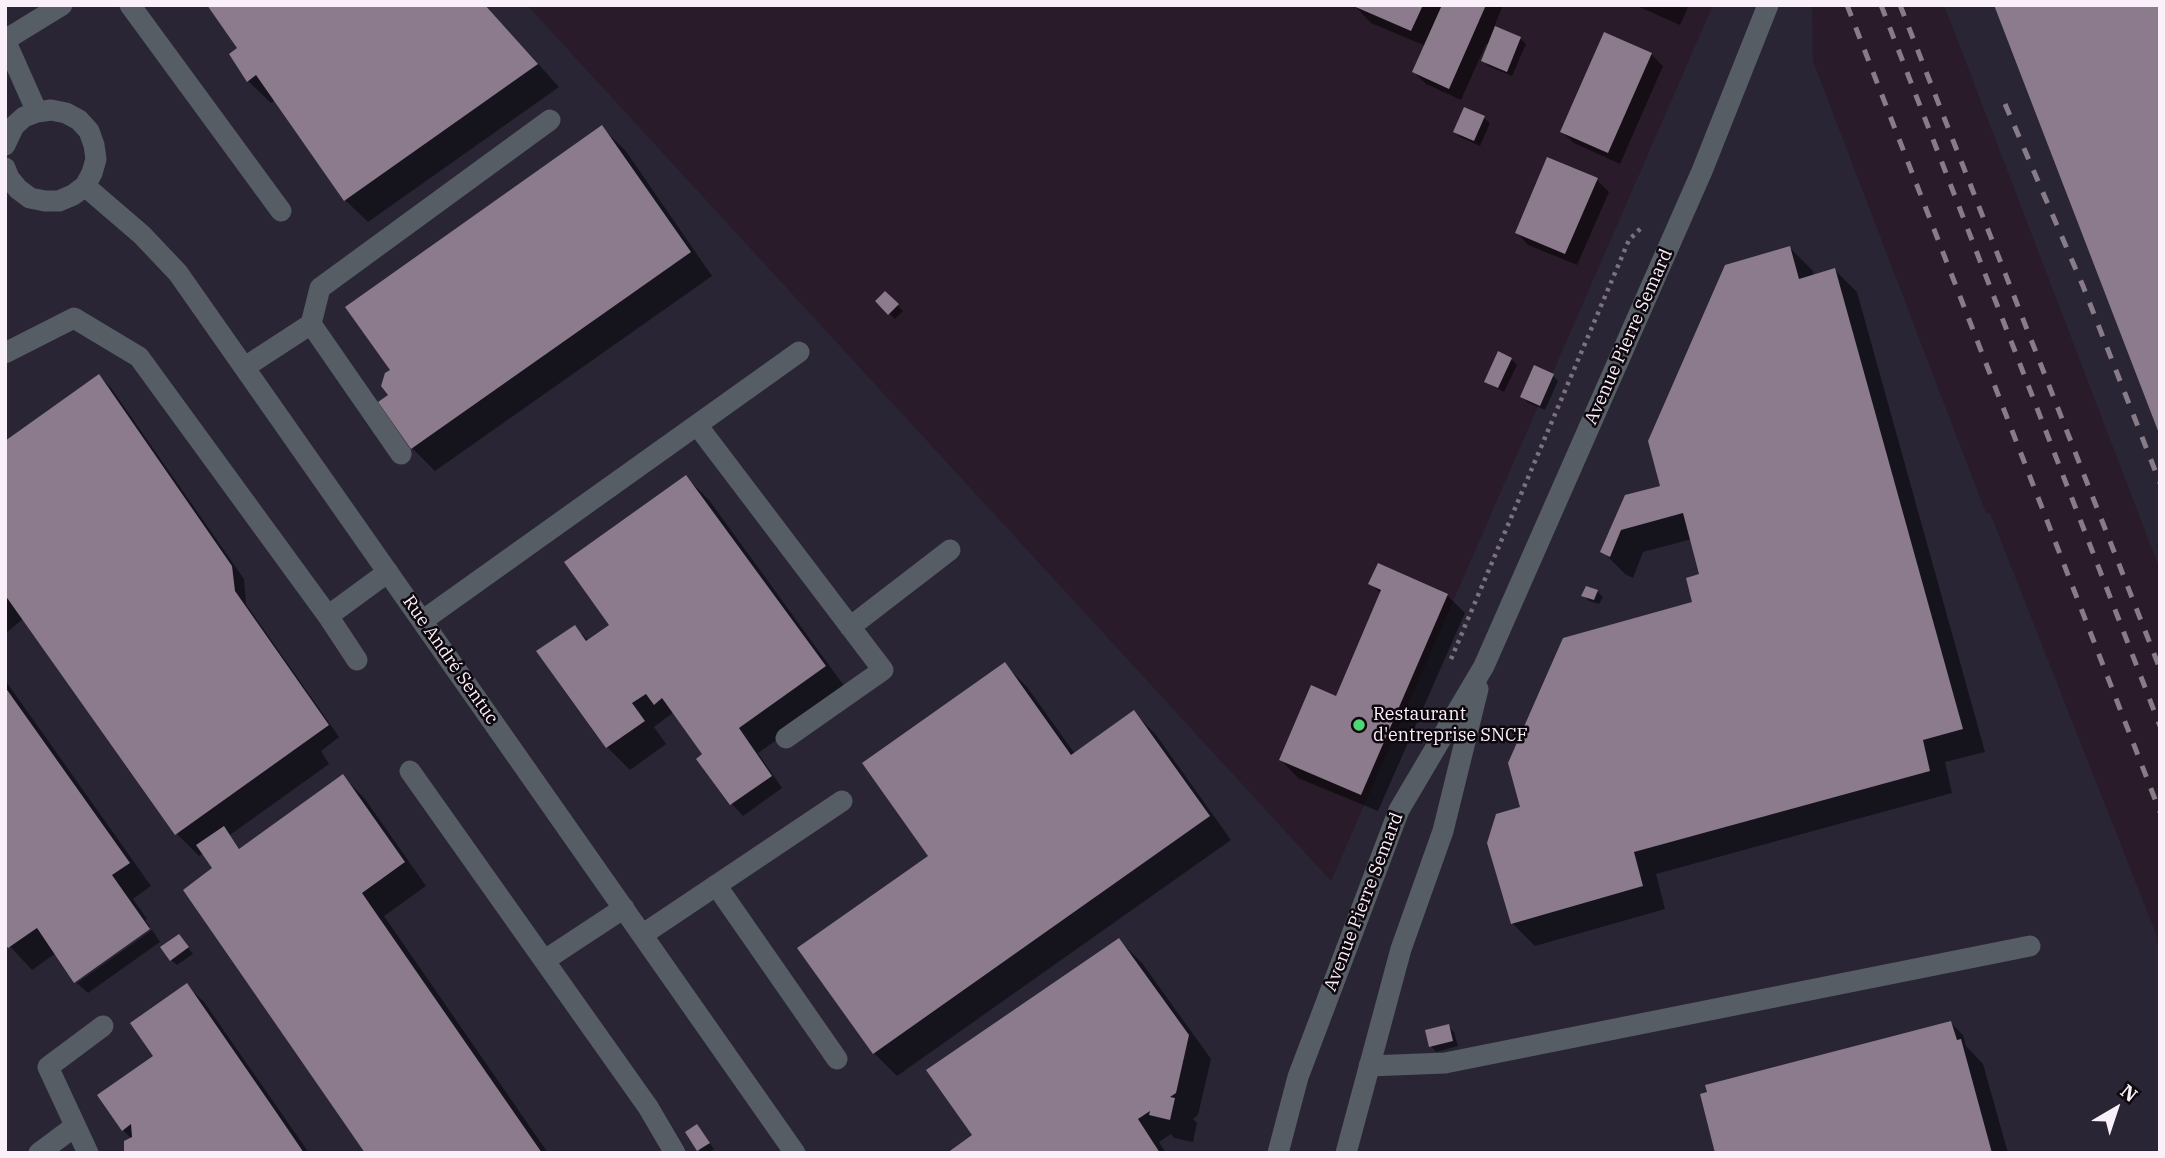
<!DOCTYPE html>
<html>
<head>
<meta charset="utf-8">
<style>
	body { margin:0 }
	#map { position:relative; width:2165px; height:1158px; overflow:hidden; background:#291b29; font-family:"IBM Plex Serif",serif }
	canvas { display:block }
	.frame { position:absolute; inset:0; border:7px solid #f9f0f9; pointer-events:none }
	.north { position:absolute; left:2081px; top:1074px; width:70px; height:70px; -webkit-text-stroke:5px #0e080e; paint-order:stroke; rotate:39deg; font-size:19px; font-weight:700; line-height:28px; text-align:center; color:#f9f0f9 }
	.north::after { content:''; display:block; margin:auto; width:24px; height:32px; background:#f9f0f9; clip-path:polygon(50% 0,100% 100%,50% 72%,0 100%) }
</style>
</head>
<body>
<div id="map">
<canvas width="2165" height="1158"></canvas>
<div class="frame"></div>
<div class="north">N</div>
</div>
<script>
const context = document.querySelector('canvas').getContext('2d');
context.lineJoin = 'round';
function paint(path, color) { context.fillStyle = color; context.fill(path, 'evenodd'); }
const poly = rows => new Path2D(rows.map(r => 'M' + r).join(''));
function trace(path, color, width, dash) { context.strokeStyle = color; context.lineWidth = width; context.lineCap = dash ? 'butt' : 'round'; context.setLineDash(dash || []); context.stroke(path); }
function write(font, color, halo, rows, align = 'center') {
  context.font = font + ' "IBM Plex Serif",serif'; context.lineWidth = 5; context.setLineDash([]); context.textBaseline = 'middle'; context.strokeStyle = halo; context.fillStyle = color; for (const [text, x, y, turn = 0] of rows) {
    context.save(); context.translate(x, y); context.rotate((+turn || 0) * Math.PI / 180); context.textAlign = isNaN(turn) ? turn : align; if (halo) context.strokeText(text, 0, 0); context.fillText(text, 0, 0); context.restore();
  }
}
paint(poly([
	[5,5,527,5,1331,881,1713,5,1812,5,1813,61,1986,513,1990,513,2160,944,2160,1153,5,1153],
	[1944,5,2160,5,2160,570]
]), '#292535');
paint(poly([
	[485,5,559,87,368,222,345,200,275,100,271,103,248,81,231,54],
	[1354,5,1503,5,1494,27,1520,39,1526,44,1512,76,1488,66,1483,60,1489,45,1486,44,1461,100,1426,84,1414,72,1426,46,1371,23],
	[1635,5,1689,5,1680,25],
	[1651,54,1663,66,1620,164,1574,143,1562,132],
	[1484,118,1490,123,1480,146,1460,137,1455,132],
	[602,128,625,150,712,276,435,471,412,448,380,403,391,396,392,370],
	[1597,180,1609,192,1577,265,1528,245,1517,233],
	[1790,248,1813,271,1814,276,1835,270,1857,292,1985,752,1945,762,1952,793,1656,874,1665,909,1535,946,1512,923,1522,808,1694,603,1701,576,1692,539,1643,552,1633,578,1625,574,1602,551,1626,497,1662,487],
	[886,294,903,311,895,319,877,301],
	[1511,359,1517,365,1504,392,1486,382],
	[99,376,111,388,244,579,246,604,339,737,321,751,329,764,230,835,240,850,343,776,365,799,426,886,384,916,548,1153,368,1153,214,869,204,853,199,856,177,834,24,618,5,634,5,444],
	[1553,376,1558,381,1545,410,1527,402,1522,396],
	[686,477,709,500,847,690,758,753,782,788,743,816,732,804,698,760,705,755,674,712,654,727,666,744,630,770,607,747,539,652,575,627,589,641,612,626],
	[1371,584,1447,595,1465,613,1378,811,1298,778,1281,760,1337,699,1381,594],
	[1597,591,1603,597,1599,604,1589,601,1583,595],
	[1005,665,1027,687,1075,754,1134,712,1156,735,1231,840,897,1076,874,1053,930,856],
	[5,680,151,886,133,899,147,919,145,920,150,927,75,980,56,953,32,970,5,941],
	[152,930,160,942,88,993,77,983],
	[1119,940,1142,963,1211,1059,1198,1115,1193,1119,1197,1123,1193,1142,1174,1138,1171,1134,1159,1142,1166,1153,950,1153,975,1136],
	[184,942,193,954,177,965,171,960],
	[186,985,204,1002,309,1153,126,1153,132,1139,123,1130],
	[1951,1023,1963,1035,1966,1046,1983,1064,2008,1153,1717,1153,1710,1093],
	[1448,1026,1454,1032,1458,1046,1436,1052,1431,1046],
	[697,1126,714,1149,709,1153,702,1153,687,1132]
]), '#0007');
paint(poly([
	[207,5,485,5,538,64,344,201,256,75,247,82,229,54,237,48],
	[1351,5,1423,5,1411,31],
	[1442,5,1486,5,1449,89,1412,72],
	[1994,5,2160,5,2160,436],
	[1495,26,1521,37,1507,72,1481,61],
	[1604,32,1652,53,1608,153,1560,132],
	[1464,107,1485,116,1474,141,1453,132],
	[602,125,691,252,411,449,378,402,388,395,381,386,385,373,390,370,345,307],
	[1547,157,1598,178,1565,254,1515,233],
	[1790,246,1799,279,1835,268,1963,729,1923,740,1930,771,1634,852,1643,886,1511,924,1487,843,1496,814,1520,807,1508,763,1563,638,1692,602,1686,578,1699,574,1683,513,1621,530,1610,557,1600,552,1625,495,1660,486,1648,441,1725,265],
	[885,291,899,304,888,315,875,301],
	[1498,351,1512,358,1498,388,1484,382],
	[1534,365,1554,374,1540,406,1520,397],
	[99,374,232,566,235,591,329,725,175,835,5,595,5,441],
	[686,475,826,666,739,728,772,776,730,805,696,759,702,754,662,698,654,705,646,694,632,703,645,721,606,748,536,651,575,625,586,641,609,625,564,562],
	[1378,563,1448,594,1361,795,1279,760,1311,685,1336,696,1381,590,1368,584],
	[1586,586,1598,590,1594,600,1581,596],
	[1005,662,1071,755,1134,710,1210,816,873,1054,797,948,928,856,862,763],
	[5,687,130,863,112,875,150,929,74,983,37,928,8,948,5,944],
	[343,774,405,862,362,893,542,1153,365,1153,183,890,212,868,196,845,224,826,239,849],
	[179,934,189,947,170,961,160,947],
	[1119,938,1189,1035,1176,1093,1170,1097,1175,1098,1170,1120,1149,1115,1150,1111,1138,1119,1160,1153,947,1153,972,1135,926,1070],
	[187,983,274,1109,304,1153,124,1153,124,1141,132,1137,131,1124,122,1131,97,1095,153,1056,130,1023],
	[1951,1021,1957,1040,1961,1039,1992,1153,1715,1153,1700,1094,1707,1092,1705,1085],
	[1449,1024,1453,1041,1429,1047,1425,1030],
	[697,1124,710,1143,697,1151,685,1132]
]), '#8b7b8c');
trace(poly([
	[1451,659,1629,240,1642,227]
]), '#7d717d', 4.5, [3.5, 5]);
trace(poly([
	[130,5,281,211],
	[5,40,37,112],
	[5,40,62,5],
	[5,145,14,126,24,117,37,112,51,110,66,113,79,120,89,131,94,145,96,159,92,173,85,186,73,195,59,201,45,201,30,198,18,189,9,178,5,168],
	[85,186,142,235,178,273,795,1153],
	[311,324,401,454],
	[5,353,74,318,139,357,328,616,357,660],
	[245,367,311,324,320,288,550,120],
	[697,425,883,670,786,738],
	[328,616,388,572],
	[422,621,799,352],
	[850,627,950,550],
	[410,771,648,1107,675,1153],
	[716,885,837,1059],
	[642,935,842,801],
	[545,960,624,908],
	[1369,1066,1445,1063,2030,946],
	[39,1153,74,1127],
	[88,1153,48,1067,103,1026],
	[1278,1153,1298,1077,1399,810,1484,666,1702,171,1768,5],
	[1346,1153,1401,949,1443,831,1478,689]
]), '#565d64', 21);
trace(poly([
	[1847,5,2160,812],
	[1881,5,2160,726],
	[1900,5,2160,669],
	[2005,104,2083,286,2160,483]
]), '#877c87', 5, [12, 12]);
for (const [x, y, r, color] of [
	[1359,725,7,"#4fd675"]
]) { const dot = new Path2D(); dot.arc(x, y, r, 0, 2 * Math.PI); context.fillStyle = color; context.fill(dot); trace(dot, '#0e080e', 2.5); }
write('18px', '#f9f0f9', '#0e080e', [
	["Avenue Pierre Semard",1629,337,-66],
	["Rue André Sentuc",450,660,55],
	["Avenue Pierre Semard",1364,902,-69]
]);
write('18px', '#f9f0f9', '#0e080e', [
	["Restaurant",1373,715],
	["d'entreprise SNCF",1373,736]
], 'left');
</script>
</body>
</html>
